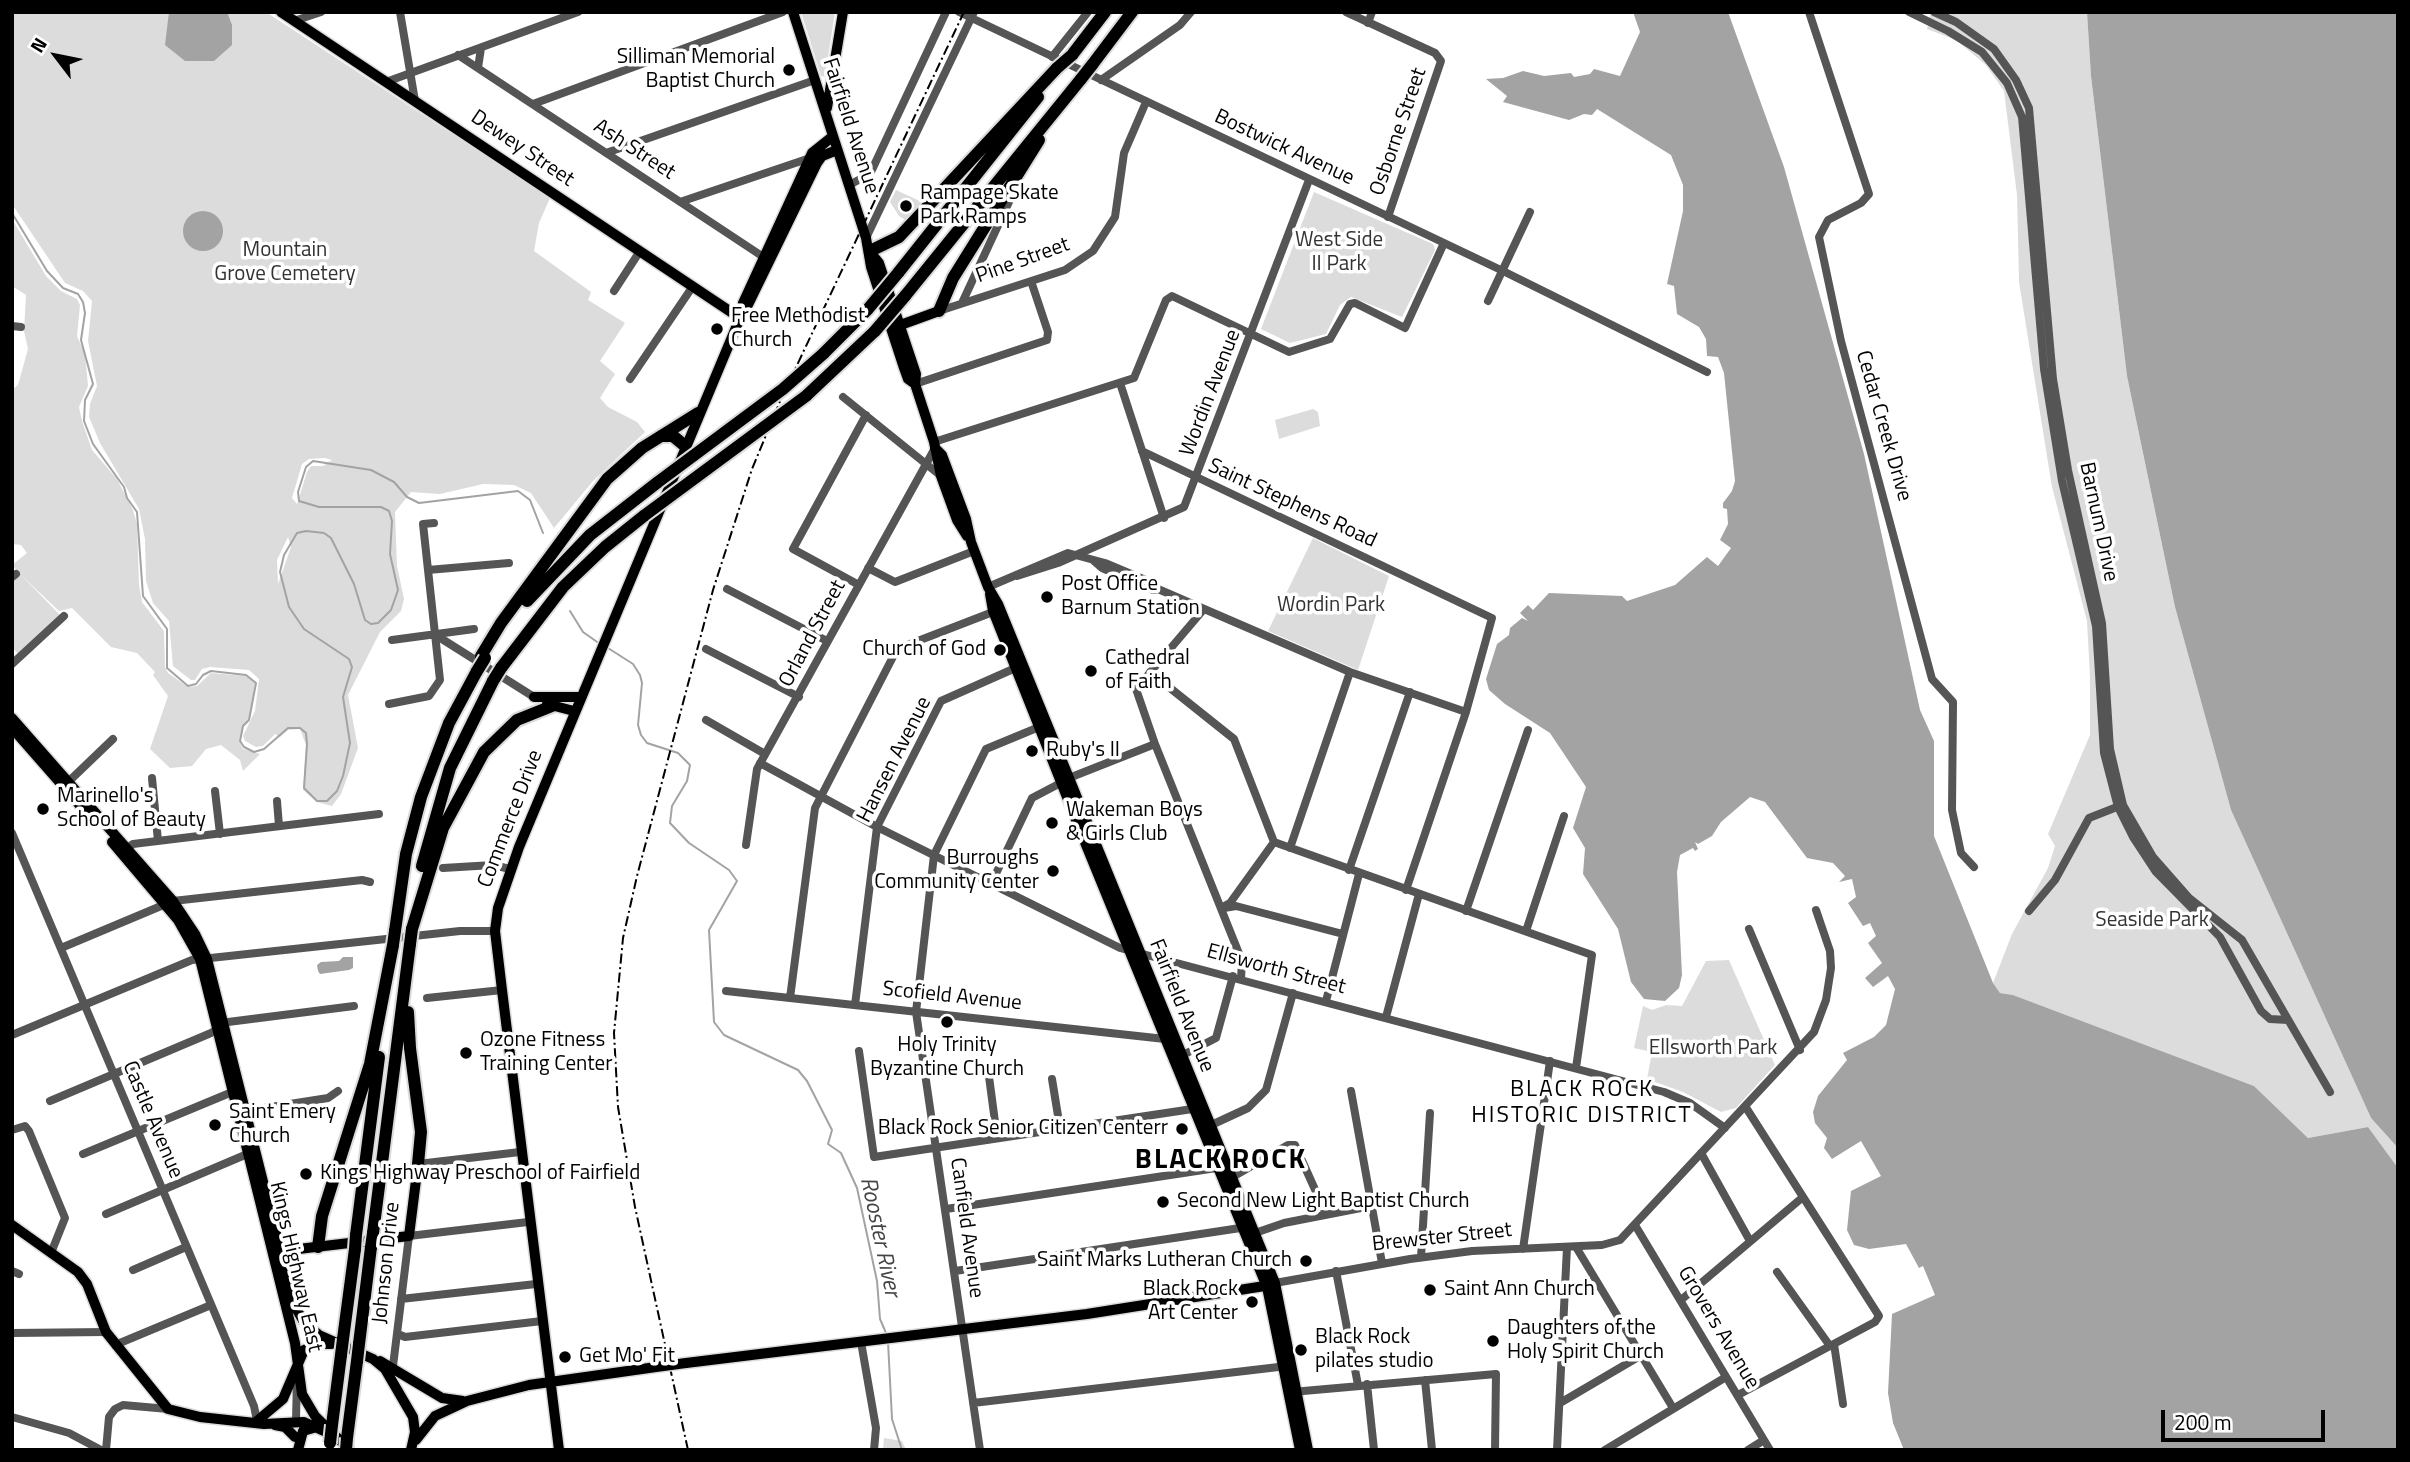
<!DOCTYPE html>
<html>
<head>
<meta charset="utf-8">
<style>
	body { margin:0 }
	#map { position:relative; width:2410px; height:1462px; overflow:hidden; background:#fff; font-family:"Titillium Web",sans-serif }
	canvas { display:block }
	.frame { position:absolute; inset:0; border:14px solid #000; pointer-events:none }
	.north { position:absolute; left:21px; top:21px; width:70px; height:70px; -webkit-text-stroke:5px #fff; paint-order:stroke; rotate:302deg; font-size:19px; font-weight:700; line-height:28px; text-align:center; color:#000 }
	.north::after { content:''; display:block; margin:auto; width:24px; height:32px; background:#000; clip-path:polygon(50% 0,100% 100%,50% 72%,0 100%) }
	.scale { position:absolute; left:2161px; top:1410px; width:164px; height:32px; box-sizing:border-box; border:4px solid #000; border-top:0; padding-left:9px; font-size:21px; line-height:24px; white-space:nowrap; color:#000; -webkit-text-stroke:5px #fff; paint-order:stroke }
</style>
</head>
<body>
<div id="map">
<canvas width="2410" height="1462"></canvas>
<div class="frame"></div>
<div class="north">N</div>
<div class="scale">200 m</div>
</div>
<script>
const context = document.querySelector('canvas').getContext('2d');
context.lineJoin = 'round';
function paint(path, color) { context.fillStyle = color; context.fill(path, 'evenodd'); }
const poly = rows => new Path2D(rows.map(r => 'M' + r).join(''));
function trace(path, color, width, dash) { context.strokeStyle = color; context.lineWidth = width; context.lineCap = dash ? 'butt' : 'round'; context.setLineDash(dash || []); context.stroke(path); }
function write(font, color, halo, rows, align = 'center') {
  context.font = font + ' "Titillium Web",sans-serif'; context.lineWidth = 7; context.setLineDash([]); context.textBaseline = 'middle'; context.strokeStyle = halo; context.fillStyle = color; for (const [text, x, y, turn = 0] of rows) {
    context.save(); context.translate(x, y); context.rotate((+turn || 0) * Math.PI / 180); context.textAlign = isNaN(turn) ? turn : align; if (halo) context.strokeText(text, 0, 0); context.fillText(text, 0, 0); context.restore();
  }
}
paint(poly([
	[12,12,266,12,550,198,539,223,534,251,591,292,588,300,625,323,600,361,615,374,600,398,608,407,637,422,645,432,593,481,554,528,531,493,514,485,483,484,440,494,411,492,395,512,397,566,404,599,401,611,380,632,348,695,358,748,341,794,332,806,317,802,303,790,306,745,300,729,288,730,280,737,275,734,263,746,256,747,245,741,243,736,255,711,259,679,249,670,210,667,202,669,195,680,191,680,173,666,169,621,153,603,146,581,145,539,139,509,100,443,89,417,90,404,97,386,88,341,92,301,83,291,65,283,12,204],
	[325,458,332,460,323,466,311,466,307,472,297,504,292,498,302,464,309,459],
	[288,537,291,547,278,584,277,560],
	[801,12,835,12,825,77,821,76],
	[1931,12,1950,15,1953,12,2087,12,2091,76,2127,376,2175,607,2231,810,2371,1118,2398,1148,2398,1168,2368,1127,2308,1138,2254,1086,2013,995,2000,993,1993,983,2012,934,2048,868,2055,846,2048,834,2090,735,2090,676,2087,621,2052,487,2019,282,2017,195,2004,91,1986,65,1956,40,1927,29],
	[896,190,924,203,907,221,899,216,890,202],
	[1314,192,1433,244,1435,250,1402,317,1351,297,1340,305,1326,334,1290,343,1261,329],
	[12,219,46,276,61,291,77,299,80,305,77,336,85,354,88,386,79,407,82,421,92,450,117,479,133,510,137,524,139,585,142,602,164,631,165,667,168,673,188,687,197,686,211,673,246,676,255,683,249,719,243,726,239,741,243,749,260,754,243,771,240,760,221,745,206,749,192,766,170,768,150,749,168,696,153,675,155,672,137,653,111,647,72,608,59,611,21,575,61,616,18,654,12,647,12,581,20,574,12,565,27,553,21,545,12,544,12,390,18,385,28,349,24,331,26,295,12,286],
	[1313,409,1318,412,1320,426,1279,439,1275,420],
	[1313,538,1389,576,1358,670,1268,631],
	[1729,960,1775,1065,1736,1108,1721,1112,1683,1092,1647,1079,1652,1052,1634,1048,1643,1006,1652,1010,1666,1005,1682,1006,1706,961],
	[884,1438,902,1441,906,1450,883,1450]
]), '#dcdcdc');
paint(poly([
	[169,12,227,12,232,25,232,45,214,61,185,61,165,45],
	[1633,12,1728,12,1784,167,1864,454,1920,710,1934,741,1934,836,1993,983,2000,993,2013,995,2254,1086,2308,1138,2368,1127,2398,1168,2398,1450,1904,1450,1893,1423,1888,1393,1892,1314,1935,1295,1923,1266,1919,1268,1906,1244,1869,1249,1854,1245,1847,1230,1851,1191,1881,1176,1861,1141,1832,1159,1824,1148,1827,1138,1815,1123,1813,1112,1818,1096,1847,1060,1843,1053,1874,1037,1886,1025,1895,989,1888,976,1873,987,1865,978,1882,963,1868,943,1876,936,1870,923,1863,926,1848,903,1856,897,1852,879,1839,882,1845,876,1833,863,1807,858,1765,802,1750,797,1721,822,1712,836,1698,844,1695,842,1698,849,1695,851,1693,848,1680,855,1677,872,1682,975,1679,988,1665,1001,1644,999,1631,982,1618,929,1583,874,1585,848,1573,828,1586,787,1550,733,1505,704,1489,690,1486,679,1497,644,1509,635,1510,628,1522,618,1528,621,1520,613,1528,605,1533,610,1549,593,1622,596,1627,601,1675,585,1707,557,1718,566,1731,548,1720,540,1728,524,1727,509,1723,508,1723,503,1732,491,1735,481,1724,373,1718,357,1707,356,1706,339,1699,327,1677,314,1674,286,1667,284,1683,211,1683,185,1671,155,1597,109,1592,115,1584,114,1569,120,1503,102,1507,96,1486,79,1503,78,1523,71,1544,76,1571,73,1574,77,1590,74,1594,69,1620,76,1640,32],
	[2087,12,2398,12,2398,1148,2371,1118,2231,810,2175,607,2127,376,2091,76],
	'183 231a20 20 0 1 1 40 0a20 20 0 1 1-40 0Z',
	[343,957,353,957,353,968,349,970,320,974,318,971,317,965,321,962,339,961]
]), '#a3a3a3');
trace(poly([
	[12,213,47,271,63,288,78,294,83,302,85,313,81,340,93,384,85,400,84,421,93,444,124,487,127,498,137,512,143,596,167,629,167,668,188,686,196,684,203,675,211,671,246,675,256,683,249,720,243,726,240,741,244,747,254,752,264,749,288,728,300,728,306,733,307,744,304,788,317,801,327,801,337,791,343,776,350,743,343,697,352,667,349,659,304,629,289,607,280,572,284,555,297,533,306,531,324,533,331,538,354,584,365,620,371,624,378,623,391,610,398,590,390,554,392,521,389,511,381,507,319,507,299,501,298,492,306,467,313,461,371,470,394,482,407,497,419,503,518,491,530,500,543,533],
	[570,611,583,632,600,644],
	[608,648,633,664,640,675,642,683,638,725,641,735,647,743,678,753,690,765,687,781,672,806,670,823,689,843,729,870,737,881,709,930,714,1022,724,1035,798,1070,807,1081,832,1130,828,1144,841,1153,857,1188,877,1281,880,1319,886,1333],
	[888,1342,892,1419,902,1450]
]), '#a3a3a3', 2);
const major = poly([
	[281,12,740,318],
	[793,12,866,238,871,267,903,365,908,379,915,384],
	[827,108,843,12],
	[870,252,879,263,916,374,915,384,934,442,941,476,957,520,967,536],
	[743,315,817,163,822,156,837,150],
	[895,327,939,311],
	[935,448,942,455,966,519,971,542,988,587,998,604,1275,1283,1308,1450],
	[990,594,993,611,1086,845,1267,1287,1300,1450],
	[534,697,580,697],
	[547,704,574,711],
	[12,718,173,901,195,934,207,959,294,1305,304,1322,319,1335,373,1359,385,1369,413,1417,415,1432,411,1450],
	[12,728,91,818],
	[112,842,178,920,200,959,295,1343,302,1394,315,1416,349,1449],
	[12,1225,78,1272,87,1284,106,1332,168,1409,200,1417,264,1424,304,1422,326,1432],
	[273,1252,409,1236,418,1164],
	[380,1361,442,1398,463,1401],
	[686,1363,1087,1314,1271,1285],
	[257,1421,283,1399,304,1350,317,1344,332,1344],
	[275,1425,285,1427,295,1437],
	[416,1440,435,1416,467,1401,529,1385,656,1367],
	[298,1450,303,1431,317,1427],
	[559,1450,502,990,495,931,498,908,519,847,740,318,743,303,812,153,832,137]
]);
const highway = poly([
	[1072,55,1105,12],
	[1092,65,1132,12],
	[870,251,899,237,1057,68],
	[898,273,1038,97],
	[905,296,1081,79],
	[939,311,953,278,1039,140],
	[823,354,868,309],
	[806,396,875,331],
	[661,436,673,436,684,445],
	[527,601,590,535,658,482],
	[481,656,501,623,607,479,642,448,698,413],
	[501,668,563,587,605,547,645,515],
	[422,866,450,768,493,681],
	[412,929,443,828,484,752,517,720,552,706],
	[395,931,406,854,421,797,449,723,477,671],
	[408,1012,410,1048,421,1132,418,1164],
	[373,1233,410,944],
	[356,1235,379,1057],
	[318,1247,322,1216,370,1064,393,945],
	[343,1339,355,1249],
	[359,1344,371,1247],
	[332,1425,341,1355],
	[347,1438,357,1361]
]);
trace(major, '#dbdbdb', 13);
trace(highway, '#dbdbdb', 16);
trace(poly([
	[400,12,415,101],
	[959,12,1503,271,1707,372],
	[1346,12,1435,53,1441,61,1388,217],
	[1809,12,1869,194,1861,203,1828,220,1819,237,1841,341,1932,679,1953,702,1952,810,1961,853,1974,867],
	[1909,12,1948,31,1982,52,2007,83,2022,117,2044,369,2062,481,2096,626,2104,753,2118,807,2133,837,2156,872,2220,937,2261,1011,2270,1019,2288,1020],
	[1934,12,1956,22,1994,49,2016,80,2029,108,2053,379,2068,470,2102,623,2110,749,2123,805,2153,857,2189,898,2242,940,2330,1092],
	[294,21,321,12],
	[1368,23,1372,12],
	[458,55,768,260],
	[1052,57,1088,12],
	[478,68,481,48],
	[1101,80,1180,25,1191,12],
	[386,82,578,12],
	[533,104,783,12],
	[606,153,815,80],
	[849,185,870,174,946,12],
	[680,202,810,158],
	[866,238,974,12],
	[614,291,640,251],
	[1488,301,1530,212],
	[962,303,1015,189],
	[939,311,1065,270,1093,251,1115,217,1124,153,1146,102],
	[12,326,21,327],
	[630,379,693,286],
	[1120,383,1164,518],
	[915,384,1047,340,1048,332,1031,281],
	[843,397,941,476],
	[934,442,1134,378,1166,300,1172,296,1289,352,1330,339,1350,304,1355,303,1405,328,1444,243],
	[1142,451,1492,618,1466,712,1406,890],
	[1094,561,1102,568,1153,590,1158,589,1350,672,1466,712],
	[868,568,895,582,974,551],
	[428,570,509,563],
	[1017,576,1058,563,1184,507,1309,180],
	[12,577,16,574],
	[859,585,793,549,866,415],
	[988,587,1068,553,1105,563,1155,584,1158,589],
	[727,589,827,641],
	[1204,609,1136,689,1155,744,1242,961,1241,979],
	[434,634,534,697],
	[392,640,474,629],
	[706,649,799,697],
	[12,664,64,616],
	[1150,672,1234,739,1274,842,1230,903,1221,908],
	[389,704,429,696,440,680,423,524,434,523],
	[706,720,765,754],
	[760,763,877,827,1120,948,1664,1092,1690,1103,1725,1128],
	[152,778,158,841],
	[65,785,113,739],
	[215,791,220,834],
	[277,801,279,826],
	[12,833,254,1406,257,1421],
	[1274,842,1592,955,1576,1068],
	[746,845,757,769,935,448],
	[1290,848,1350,672],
	[124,851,133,844,379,814],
	[443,868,493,865,510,869],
	[1349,870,1410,692],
	[991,884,1032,798,1074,776,1155,744],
	[1224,908,1236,906,1343,934],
	[1466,911,1528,730],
	[2029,911,2055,880,2089,818,2122,805],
	[1749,929,1800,1050],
	[1526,931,1564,816],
	[61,948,173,901,362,880,370,882],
	[726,991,1165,1039,1170,1036],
	[427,998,502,990],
	[790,998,815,808,897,649,998,610],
	[1326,1001,1359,874],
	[855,1005,877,827,941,701,1020,666],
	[1386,1017,1419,894],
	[12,1035,192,960,460,931,495,931],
	[859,1051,874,1157,1199,1108],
	[1179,1057,1216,1038,1233,976],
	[988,1069,997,1137],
	[1052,1079,1060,1128],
	[1351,1091,1382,1263],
	[50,1101,211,1033,228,1022,354,1006],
	[239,1112,328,1098,338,1091],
	[1207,1127,1248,1108,1266,1090,1293,993],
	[12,1130,25,1126,29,1131,65,1218,51,1253],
	[1701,1153,1750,1241],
	[83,1154,237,1090],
	[418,1164,520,1152],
	[1229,1179,1288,1145,1295,1145,1326,1214],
	[946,1209,1223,1167],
	[106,1214,252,1152],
	[1635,1225,1770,1450],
	[1252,1234,1284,1223,1371,1206],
	[1576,1247,1673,1408],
	[1523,1249,1550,1061],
	[1421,1257,1430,1113],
	[133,1270,186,1247],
	[12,1271,19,1274],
	[955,1271,1247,1227],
	[1336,1271,1358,1385],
	[1777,1272,1830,1346],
	[1275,1283,1410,1259,1472,1251,1602,1245,1620,1240,1814,1032,1826,1000,1831,968,1830,951,1816,910],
	[401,1299,536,1284],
	[1681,1300,1803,1197],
	[12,1333,106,1332],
	[398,1334,405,1337,542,1321],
	[861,1342,876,1428,874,1450],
	[1834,1344,1843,1404],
	[115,1345,211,1305],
	[393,1366,409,1236,528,1222],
	[1425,1380,1432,1450],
	[1367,1384,1374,1450],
	[1292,1392,1496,1374,1495,1450],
	[1738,1395,1875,1322,1879,1316,1745,1106],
	[973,1403,1287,1366],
	[1560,1403,1640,1356],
	[12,1417,69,1433,101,1450],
	[296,1421,297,1376],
	[106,1450,109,1417,115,1409,123,1405,168,1409],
	[980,1450,916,1012,934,855,986,749,1044,725],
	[1557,1450,1567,1247],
	[1605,1450,1726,1377],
	[1748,1450,1764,1440]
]), '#555', 8);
trace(major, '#000', 10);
trace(highway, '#000', 12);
trace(poly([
	[688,1450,635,1207,618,1107,614,1033,623,938,637,876,713,590,752,469,781,399,964,12]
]), '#000', 2, [10, 3.5, 2, 3.5]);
const majorBridge = poly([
	[656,1367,686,1363]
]);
const highwayBridge = poly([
	[1057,68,1072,55],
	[1081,79,1092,65],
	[868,309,898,273],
	[875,331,905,296],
	[658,482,783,389,823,354],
	[645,515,806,396],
	[477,671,485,658],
	[493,681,501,668],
	[410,944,412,929],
	[393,945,395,931],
	[371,1247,373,1233],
	[355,1249,356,1235],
	[341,1355,343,1339],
	[357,1361,359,1344],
	[330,1443,332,1425],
	[346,1450,347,1438]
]);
trace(majorBridge, '#dbdbdb', 13, []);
trace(highwayBridge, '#dbdbdb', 16, []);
trace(majorBridge, '#000', 10);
trace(highwayBridge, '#000', 12);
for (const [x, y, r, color] of [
	[789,70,7,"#000"],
	[906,206,7,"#000"],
	[717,329,7,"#000"],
	[1047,597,7,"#000"],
	[1000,650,7,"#000"],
	[1091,671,7,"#000"],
	[1032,751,7,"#000"],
	[43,809,7,"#000"],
	[1052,823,7,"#000"],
	[1053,871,7,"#000"],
	[947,1022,7,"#000"],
	[466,1053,7,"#000"],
	[215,1125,7,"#000"],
	[1182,1129,7,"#000"],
	[306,1174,7,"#000"],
	[1163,1202,7,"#000"],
	[1306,1261,7,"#000"],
	[1430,1290,7,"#000"],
	[1252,1302,7,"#000"],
	[1493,1341,7,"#000"],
	[1301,1350,7,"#000"],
	[565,1357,7,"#000"]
]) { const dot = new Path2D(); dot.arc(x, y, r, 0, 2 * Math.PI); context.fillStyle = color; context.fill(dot); trace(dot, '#fff', 2.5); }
write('21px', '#000', '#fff', [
	["Silliman Memorial",775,58,"right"],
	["Baptist Church",775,82,"right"],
	["Rampage Skate",920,194],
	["Park Ramps",920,218],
	["Free Methodist",731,317],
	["Church",731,341],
	["Post Office",1061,585],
	["Barnum Station",1061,609],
	["Church of God",986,650,"right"],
	["Cathedral",1105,659],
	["of Faith",1105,683],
	["Ruby's II",1046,751],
	["Marinello's",57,797],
	["School of Beauty",57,821],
	["Wakeman Boys",1066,811],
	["& Girls Club",1066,835],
	["Burroughs",1039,859,"right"],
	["Community Center",1039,883,"right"],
	["Ozone Fitness",480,1041],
	["Training Center",480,1065],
	["Holy Trinity",947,1046,"center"],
	["Byzantine Church",947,1070,"center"],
	["Saint Emery",229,1113],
	["Church",229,1137],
	["Black Rock Senior Citizen Centerr",1168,1129,"right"],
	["Kings Highway Preschool of Fairfield",320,1174],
	["Second New Light Baptist Church",1177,1202],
	["Saint Marks Lutheran Church",1292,1261,"right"],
	["Black Rock",1238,1290,"right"],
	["Art Center",1238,1314,"right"],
	["Saint Ann Church",1444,1290],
	["Daughters of the",1507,1329],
	["Holy Spirit Church",1507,1353],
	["Black Rock",1315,1338],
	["pilates studio",1315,1362],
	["Get Mo' Fit",579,1357]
], 'left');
write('21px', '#000', '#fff', [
	["Fairfield Avenue",850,126,72],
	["Osborne Street",1399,132,-71],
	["Bostwick Avenue",1284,148,25],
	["Dewey Street",522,149,34],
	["Ash Street",634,150,33],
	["Pine Street",1023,261,-20],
	["Wordin Avenue",1211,393,-69],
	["Cedar Creek Drive",1883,426,74],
	["Saint Stephens Road",1292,504,25],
	["Barnum Drive",2098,522,78],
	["Orland Street",813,634,-62],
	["Hansen Avenue",895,760,-63],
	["Commerce Drive",511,819,-69],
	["Ellsworth Street",1276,970,15],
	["Scofield Avenue",952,997,6],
	["Fairfield Avenue",1181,1006,68],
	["Castle Avenue",152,1120,67],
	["Canfield Avenue",966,1228,82],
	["Brewster Street",1442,1238,-6],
	["Johnson Drive",387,1263,-84],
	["Kings Highway East",295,1267,77],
	["Grovers Avenue",1718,1328,59]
]);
write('21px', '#333', '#fff', [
	["West Side",1339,241],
	["II Park",1339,265],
	["Mountain",285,251],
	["Grove Cemetery",285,275],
	["Wordin Park",1331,606],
	["Seaside Park",2152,921],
	["Ellsworth Park",1713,1049]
]);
context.letterSpacing = '2px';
write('23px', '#000', '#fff', [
	["BLACK ROCK",1582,1090],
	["HISTORIC DISTRICT",1582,1116]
]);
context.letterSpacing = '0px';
write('italic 23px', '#444', '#fff', [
	["Rooster River",879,1237,78]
]);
context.letterSpacing = '2px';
write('bold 28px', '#000', '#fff', [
	["BLACK ROCK",1221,1161]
]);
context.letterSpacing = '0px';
</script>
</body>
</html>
